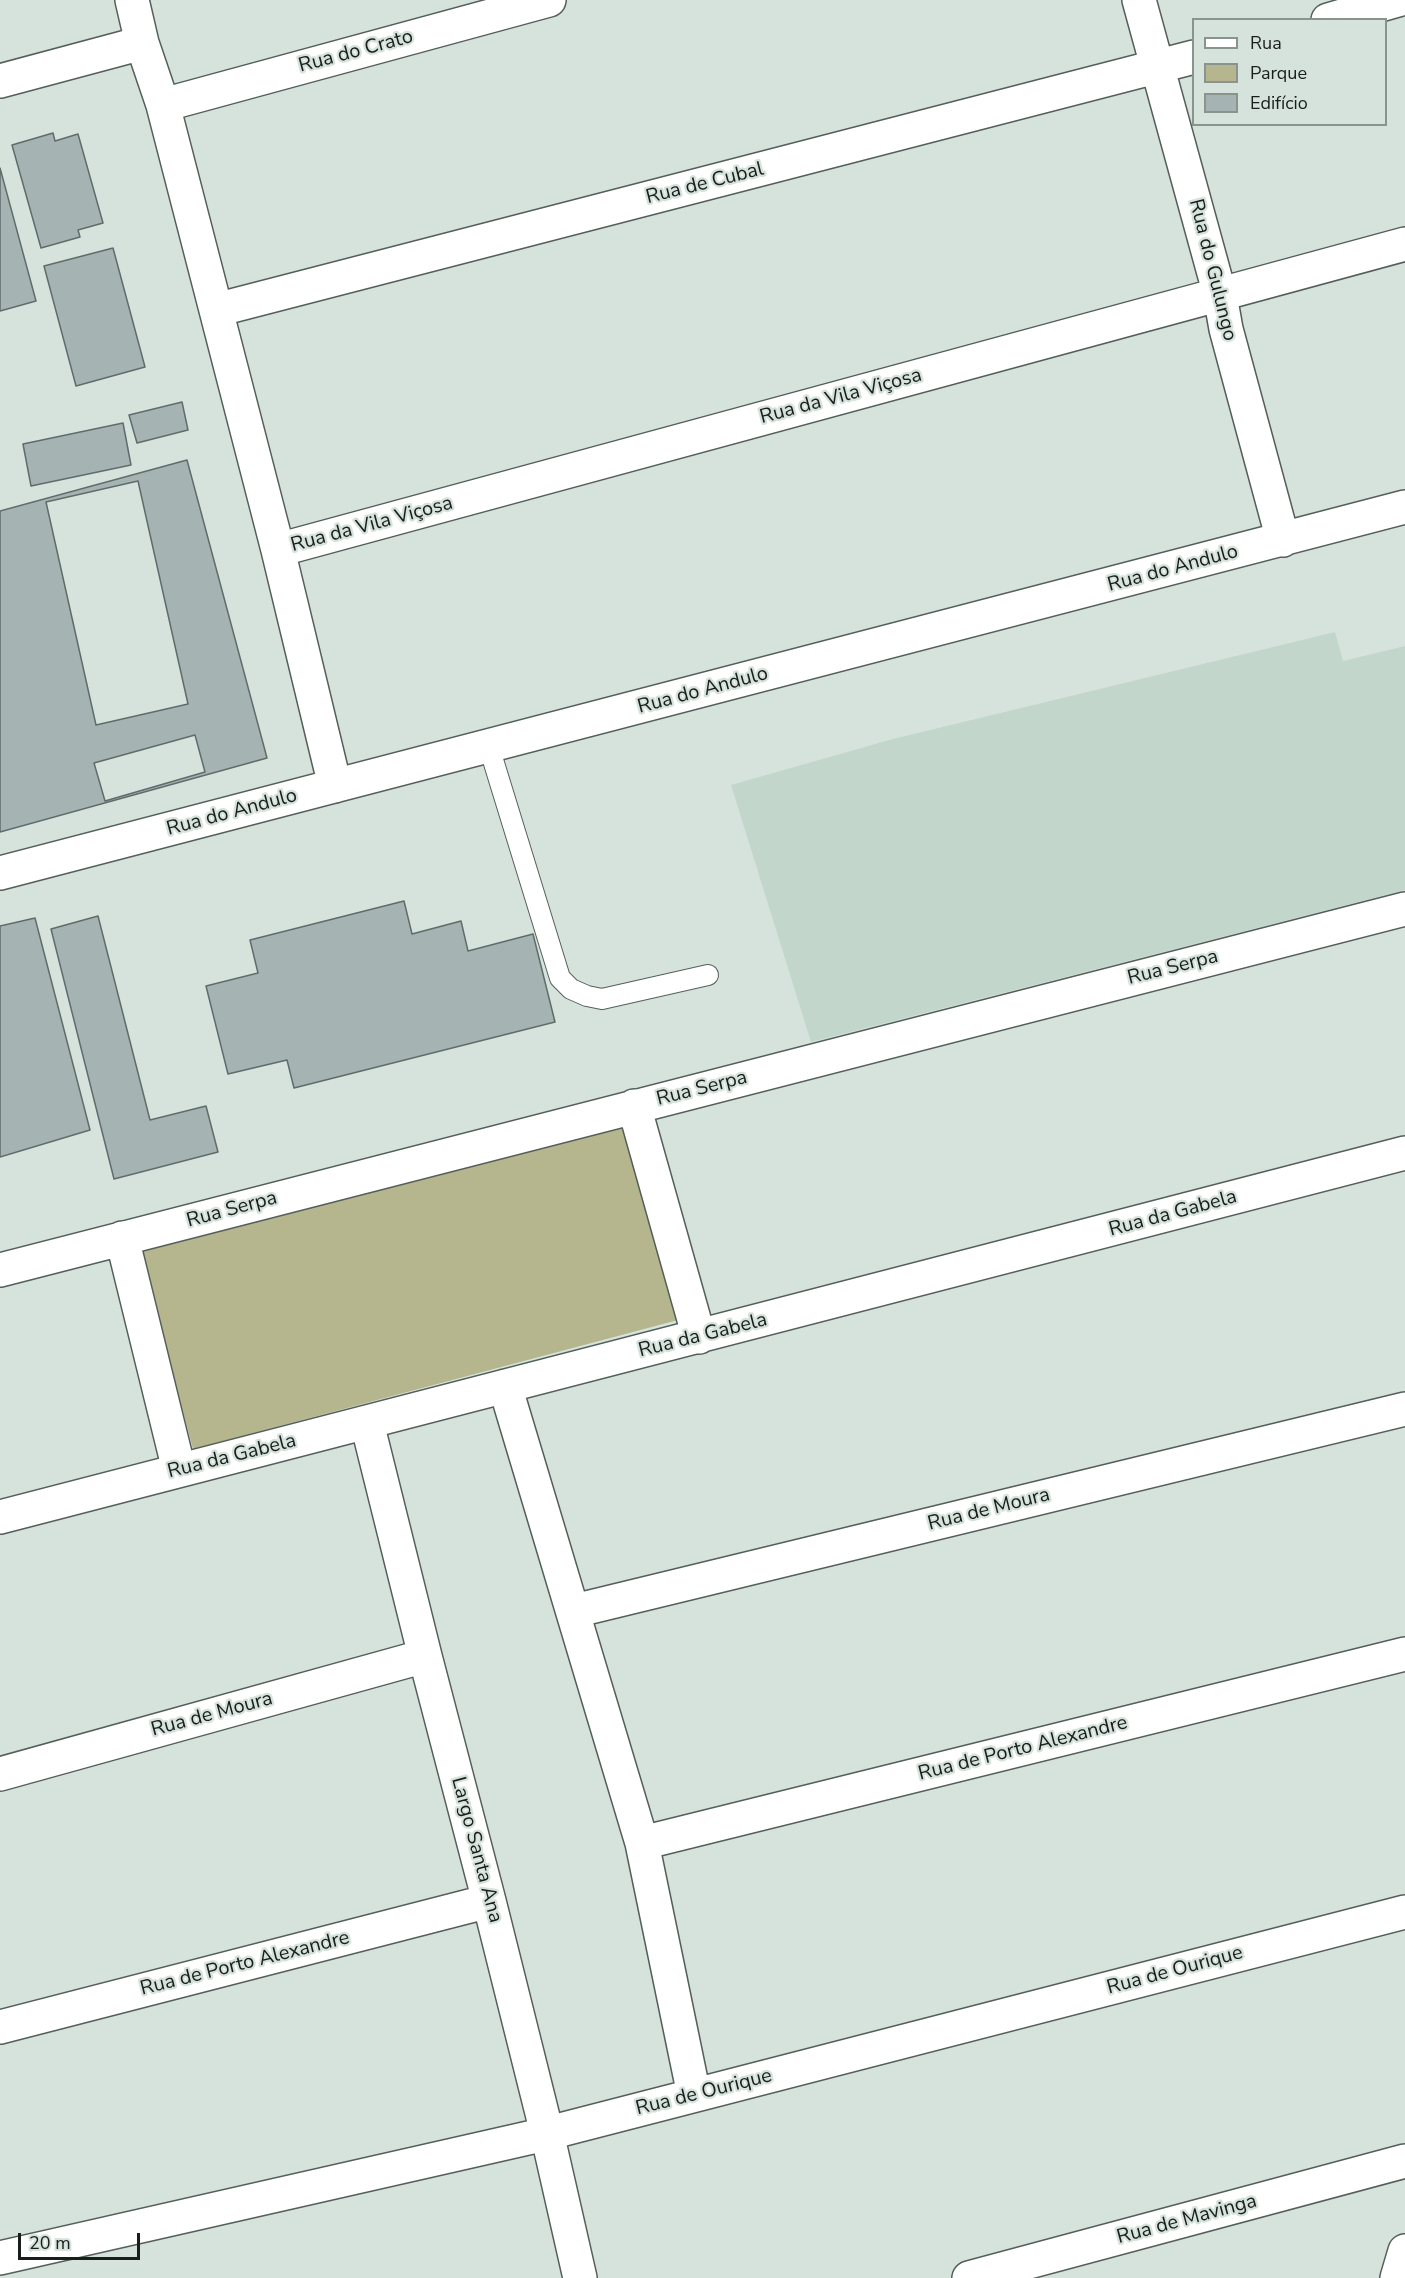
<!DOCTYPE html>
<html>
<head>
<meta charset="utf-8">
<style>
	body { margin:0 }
	#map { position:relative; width:1405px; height:2278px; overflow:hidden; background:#d6e3dc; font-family:"Nunito Sans",sans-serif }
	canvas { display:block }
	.legend { position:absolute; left:1192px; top:18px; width:195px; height:108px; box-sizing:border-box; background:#d6e3dc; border:2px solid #8a948f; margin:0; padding:8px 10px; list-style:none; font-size:18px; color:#191d1b }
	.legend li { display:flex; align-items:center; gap:12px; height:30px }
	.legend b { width:30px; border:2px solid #8a948f }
	.scale { position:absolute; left:18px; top:2233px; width:122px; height:27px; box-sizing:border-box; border:3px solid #191d1b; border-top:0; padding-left:8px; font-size:18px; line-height:21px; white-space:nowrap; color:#191d1b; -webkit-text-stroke:4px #d6e3dc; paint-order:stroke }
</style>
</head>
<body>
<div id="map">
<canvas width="1405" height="2278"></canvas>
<ul class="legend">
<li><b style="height:8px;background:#fff"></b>Rua</li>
<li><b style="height:16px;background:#b5b68d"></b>Parque</li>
<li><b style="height:16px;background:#a5b3b2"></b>Edifício</li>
</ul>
<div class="scale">20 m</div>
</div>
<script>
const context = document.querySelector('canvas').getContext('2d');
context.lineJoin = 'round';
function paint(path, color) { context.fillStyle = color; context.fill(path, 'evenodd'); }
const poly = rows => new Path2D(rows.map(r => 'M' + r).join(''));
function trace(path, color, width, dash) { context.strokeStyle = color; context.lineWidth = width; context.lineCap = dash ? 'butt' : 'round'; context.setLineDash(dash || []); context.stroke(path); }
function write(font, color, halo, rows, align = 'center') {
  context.font = font + ' "Nunito Sans",sans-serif'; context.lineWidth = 4.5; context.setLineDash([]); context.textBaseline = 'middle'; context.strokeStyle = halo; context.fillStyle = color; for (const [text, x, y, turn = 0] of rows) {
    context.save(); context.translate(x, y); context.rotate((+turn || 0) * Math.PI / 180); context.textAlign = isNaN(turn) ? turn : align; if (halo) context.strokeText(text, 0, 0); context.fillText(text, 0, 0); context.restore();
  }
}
paint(poly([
	[1335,632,1343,661,1405,646,1405,890,811,1042,731,785,893,739]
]), '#c3d6cc');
paint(poly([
	[626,1121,678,1320,193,1449,140,1250]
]), '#b5b68d');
const building = poly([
	[53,133,55,141,78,134,103,223,78,230,80,237,41,248,12,145,53,133],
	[0,168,36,301,0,311,0,168],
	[113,248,145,367,76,386,44,266,113,248],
	[182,402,188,430,137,443,129,415,182,402],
	[123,423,131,465,31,486,23,444,123,423],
	[187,460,267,758,0,832,0,511,187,460],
	[138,481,188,704,96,725,46,502,138,481],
	[195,735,205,772,105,801,94,763,195,735],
	[404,901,412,934,461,921,468,951,533,934,555,1022,294,1088,287,1060,228,1074,206,986,258,973,250,940,404,901],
	[98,916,150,1120,206,1106,218,1152,114,1179,51,929,98,916],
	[35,918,90,1130,0,1157,0,926,35,918]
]);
paint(building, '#a5b3b2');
trace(building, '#5f6c6b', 1.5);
const lane = poly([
	[489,747,560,978,571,989,587,996,602,999,708,975]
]);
const street = poly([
	[132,0,142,43,163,105,216,310,278,550,335,786],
	[1139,0,1220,295,1226,329,1283,540],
	[1328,20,1398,0],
	[0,81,142,43],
	[163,105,549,0],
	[216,310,1194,57],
	[278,550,1405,244],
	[0,873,1405,507],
	[634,1106,699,1337],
	[122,1238,179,1470],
	[0,1270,1405,909],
	[505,1386,642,1843,694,2095],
	[367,1423,425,1656,489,1901,547,2133,580,2278],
	[0,1517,1405,1153],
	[574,1611,1405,1409],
	[0,1774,425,1656],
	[642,1843,1405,1654],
	[0,2027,489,1901],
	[0,2258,537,2136,1405,1912],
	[969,2278,1405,2161],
	[1397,2278,1405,2251]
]);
trace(lane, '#545f59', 22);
trace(street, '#545f59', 36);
trace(lane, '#fff', 20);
trace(street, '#fff', 33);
write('20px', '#191d1b', '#d6e3dc', [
	["Rua do Crato",356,52,-15],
	["Rua de Cubal",705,184,-14],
	["Rua do Gulungo",1212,270,76],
	["Rua da Vila Viçosa",841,397,-15],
	["Rua da Vila Viçosa",372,525,-15],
	["Rua do Andulo",1173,569,-15],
	["Rua do Andulo",703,691,-15],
	["Rua do Andulo",232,813,-15],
	["Rua Serpa",1173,968,-14],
	["Rua Serpa",702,1089,-14],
	["Rua Serpa",232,1210,-15],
	["Rua da Gabela",1173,1214,-15],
	["Rua da Gabela",703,1336,-14],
	["Rua da Gabela",232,1457,-14],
	["Rua de Moura",989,1510,-14],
	["Rua de Moura",212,1715,-15],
	["Rua de Porto Alexandre",1023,1749,-14],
	["Largo Santa Ana",476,1850,75],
	["Rua de Porto Alexandre",245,1964,-14],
	["Rua de Ourique",1175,1971,-15],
	["Rua de Ourique",704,2093,-14],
	["Rua de Mavinga",1187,2220,-15]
]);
</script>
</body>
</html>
